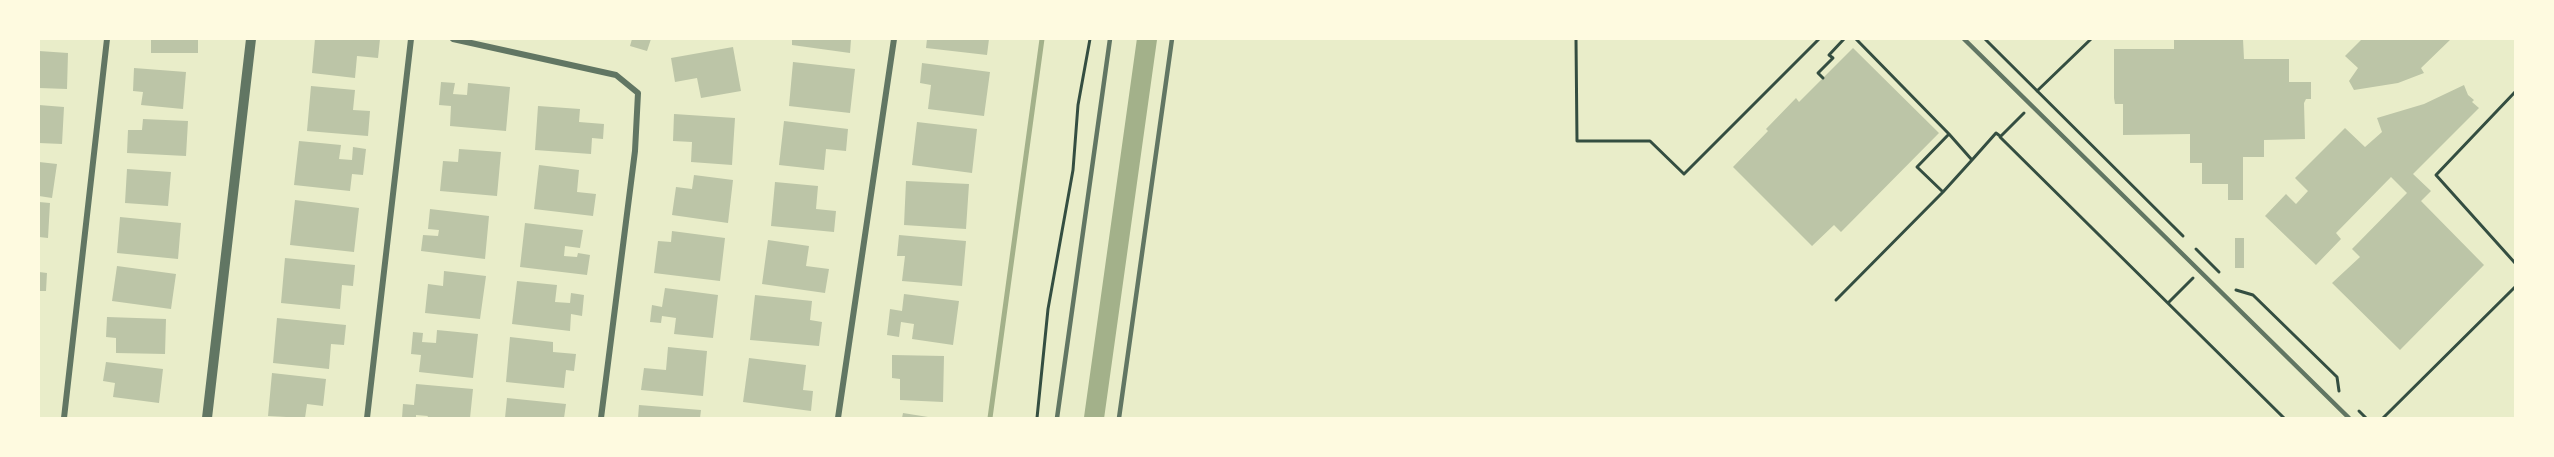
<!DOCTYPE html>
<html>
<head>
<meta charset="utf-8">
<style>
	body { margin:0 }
	#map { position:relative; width:2554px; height:457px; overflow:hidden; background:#e9edc9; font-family:Barlow,sans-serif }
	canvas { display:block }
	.frame { position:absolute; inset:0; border:40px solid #fefae0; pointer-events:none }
</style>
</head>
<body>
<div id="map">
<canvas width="2554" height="457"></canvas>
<div class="frame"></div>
</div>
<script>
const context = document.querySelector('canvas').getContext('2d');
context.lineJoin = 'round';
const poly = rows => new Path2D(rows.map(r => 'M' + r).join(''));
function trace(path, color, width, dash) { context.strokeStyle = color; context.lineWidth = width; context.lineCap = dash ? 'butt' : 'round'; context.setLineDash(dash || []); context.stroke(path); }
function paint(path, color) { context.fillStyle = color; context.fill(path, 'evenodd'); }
trace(poly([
	[990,418,1042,39]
]), '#a3b18a', 5);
trace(poly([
	[1094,418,1147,39]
]), '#a3b18a', 20);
paint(poly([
	[151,39,198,39,198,53,151,53],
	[315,39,380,39,378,58,357,56,355,78,312,73],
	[632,39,651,39,647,51,630,46],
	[792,39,851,39,850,53,792,45],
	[927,39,989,39,987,55,926,48],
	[2174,39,2243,39,2244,59,2289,59,2289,82,2311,82,2311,99,2306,99,2304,103,2305,139,2264,140,2264,157,2243,157,2243,200,2228,200,2228,184,2202,184,2202,163,2190,163,2190,134,2123,135,2123,104,2115,104,2114,98,2114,49,2174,49],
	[2362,39,2451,39,2421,68,2424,73,2398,83,2354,90,2349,81,2358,68,2345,56],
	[733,47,741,91,701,98,697,78,675,82,671,58],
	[1853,48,1939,133,1841,232,1834,225,1812,246,1733,167,1768,131,1766,129,1796,98,1799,102],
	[39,51,68,53,67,89,39,88],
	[793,62,855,69,850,113,789,106],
	[922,63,990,72,984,116,928,109,931,85,920,83],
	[134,68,186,72,183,109,141,105,143,92,133,91],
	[441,82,455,83,453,94,467,95,468,83,510,87,506,131,450,126,451,106,439,105],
	[2464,85,2468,95,2474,100,2472,102,2479,108,2413,174,2431,191,2421,201,2484,265,2400,350,2332,283,2360,257,2352,249,2407,193,2391,177,2336,233,2341,239,2316,265,2265,216,2286,194,2296,204,2308,191,2295,178,2345,128,2365,147,2382,132,2377,118,2424,104],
	[311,86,355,90,353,110,370,111,368,136,307,131],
	[39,105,64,107,62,144,39,143],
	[538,106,580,109,579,122,604,124,603,139,592,138,591,154,535,150],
	[674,114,735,118,732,165,691,162,692,142,673,141],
	[143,119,188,121,186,156,127,153,128,130,142,130],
	[784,121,848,129,846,151,826,149,824,170,779,165],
	[917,122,977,129,972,173,912,165],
	[299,141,341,145,339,159,352,160,353,147,366,149,363,175,352,174,350,191,294,185],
	[459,149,501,152,497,196,440,191,443,161,458,162],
	[39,162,57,164,52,198,39,196],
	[539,165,579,170,577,192,596,194,593,216,534,209],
	[127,169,171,172,168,206,125,203],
	[694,175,733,180,728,223,672,215,676,187,692,189],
	[906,181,969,184,966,229,904,225],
	[775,182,818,186,816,209,836,211,834,232,771,226],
	[295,200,359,208,354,252,290,245],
	[39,202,50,203,48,238,39,237],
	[430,209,489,216,485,259,421,251,423,235,438,236,439,230,428,229],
	[120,217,181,223,178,259,117,253],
	[525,223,583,230,580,248,565,246,564,256,577,257,578,253,590,255,587,275,520,267],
	[672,231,725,238,720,281,654,273,658,241,671,242],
	[899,235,966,241,962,286,902,281,905,256,897,256],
	[2235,238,2244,238,2244,268,2235,268],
	[768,240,809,246,806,266,829,269,825,293,762,284],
	[285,258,355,265,353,286,342,285,340,309,281,303],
	[117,266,176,274,171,309,112,301],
	[444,271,486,276,480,319,425,313,428,284,443,286],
	[39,272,47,273,46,291,39,291],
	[517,281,557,285,555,302,570,303,571,293,584,295,582,316,571,314,570,331,512,324],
	[665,288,718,295,713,338,674,334,676,318,662,316,661,323,650,322,652,305,662,307],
	[904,294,959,301,953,345,912,339,914,324,901,322,899,337,887,335,890,309,902,311],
	[755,295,812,301,810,320,822,322,819,346,750,340],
	[107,317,166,319,165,354,116,353,116,338,106,337],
	[277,318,346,325,344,345,331,344,329,369,273,363],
	[437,330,478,334,473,378,419,372,421,355,411,354,413,332,423,333,422,342,436,343],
	[510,337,553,342,553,352,576,354,574,371,566,370,564,388,506,382],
	[668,347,707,351,703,396,641,390,644,368,666,370],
	[892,355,944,356,943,402,900,400,900,379,892,378],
	[749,358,806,365,803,390,813,391,811,411,743,402],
	[106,362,163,369,159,403,113,397,115,383,103,381],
	[272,373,326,379,323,406,307,404,305,418,268,416],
	[416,384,473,389,470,418,427,418,428,416,416,415,416,418,402,418,403,404,414,405],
	[507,398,566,404,564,418,505,418],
	[639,405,701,410,700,418,638,418],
	[903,413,928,417,927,418,902,418]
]), '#bcc5a7');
trace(poly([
	[1576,39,1577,141,1650,141,1684,174,1819,39],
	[1856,39,1949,134,1917,167,1943,192,1972,160,1949,134],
	[1985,39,2183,236],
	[1823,78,1818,73,1833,58,1829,55,1844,39],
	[2037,91,2091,39],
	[2515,92,2436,175,2515,263],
	[2024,113,2000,137,2284,418],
	[1972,160,1996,133,2000,136],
	[2196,249,2219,272],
	[2236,290,2253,295,2337,377,2339,391],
	[1836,300,1943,192],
	[2169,302,2193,278],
	[2359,411,2366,418],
	[1037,418,1048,309,1073,170,1078,105,1090,39],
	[2383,418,2515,287]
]), '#344e41', 3);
trace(poly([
	[1964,39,2349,418],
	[1057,418,1110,39],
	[1119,418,1172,39]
]), '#617663', 4.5);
trace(poly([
	[453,39,616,75,638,93,635,151,601,418],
	[64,418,107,39],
	[367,418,411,39],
	[838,418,894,39]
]), '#617663', 6);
trace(poly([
	[207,418,251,39]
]), '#617663', 10);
</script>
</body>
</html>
